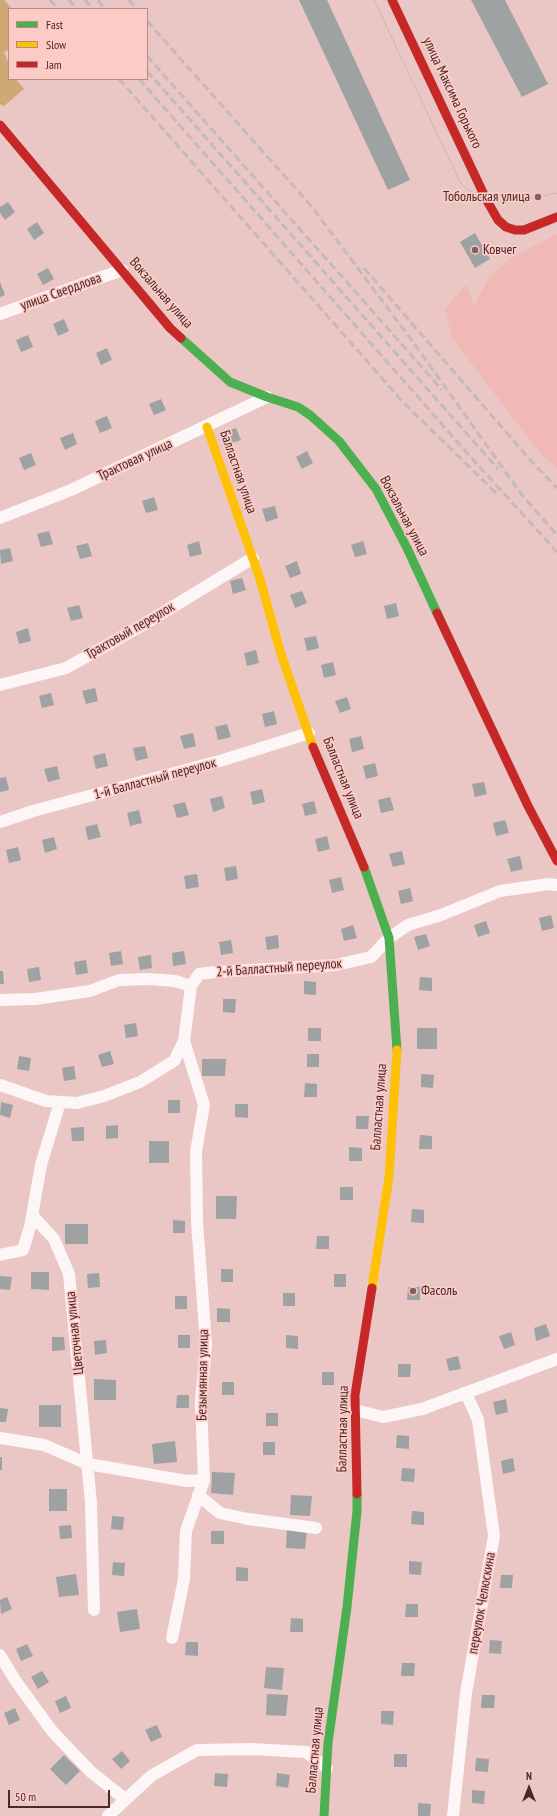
<!DOCTYPE html>
<html>
<head>
<meta charset="utf-8">
<style>
	body { margin:0 }
	#map { position:relative; width:557px; height:1816px; overflow:hidden; background:#eac6c4; font-family:"PT Sans Narrow",sans-serif }
	canvas { display:block }
	.legend { position:absolute; left:8px; top:8px; width:140px; height:72px; box-sizing:border-box; background:#fdcbc6; border:1px solid #b58a86; margin:0; padding:5px 7px; list-style:none; font-size:12px; color:#482926 }
	.legend li { display:flex; align-items:center; gap:8px; height:20px }
	.legend b { width:20px; border:1px solid #b58a86 }
	.north { position:absolute; left:509px; top:1768px; width:40px; height:40px; -webkit-text-stroke:3px #fdcbc6; paint-order:stroke; rotate:0deg; font-size:11px; font-weight:700; line-height:16px; text-align:center; color:#482926 }
	.north::after { content:''; display:block; margin:auto; width:14px; height:18px; background:#482926; clip-path:polygon(50% 0,100% 100%,50% 72%,0 100%) }
	.scale { position:absolute; left:8px; top:1790px; width:102px; height:18px; box-sizing:border-box; border:2px solid #482926; border-top:0; padding-left:5px; font-size:12px; line-height:14px; white-space:nowrap; color:#482926; -webkit-text-stroke:3px #fdcbc6; paint-order:stroke }
</style>
</head>
<body>
<div id="map">
<canvas width="557" height="1816"></canvas>
<ul class="legend">
<li><b style="height:5px;background:#4caf50"></b>Fast</li>
<li><b style="height:5px;background:#ffc107"></b>Slow</li>
<li><b style="height:5px;background:#c62828"></b>Jam</li>
</ul>
<div class="north">N</div>
<div class="scale">50 m</div>
</div>
<script>
const context = document.querySelector('canvas').getContext('2d');
context.lineJoin = 'round';
function paint(path, color) { context.fillStyle = color; context.fill(path, 'evenodd'); }
const poly = rows => new Path2D(rows.map(r => 'M' + r).join(''));
function trace(path, color, width, dash) { context.strokeStyle = color; context.lineWidth = width; context.lineCap = dash ? 'butt' : 'round'; context.setLineDash(dash || []); context.stroke(path); }
function write(font, color, halo, rows, align = 'center') {
  context.font = font + ' "PT Sans Narrow",sans-serif'; context.lineWidth = 3.5; context.setLineDash([]); context.textBaseline = 'middle'; context.strokeStyle = halo; context.fillStyle = color; for (const [text, x, y, turn = 0] of rows) {
    context.save(); context.translate(x, y); context.rotate((+turn || 0) * Math.PI / 180); context.textAlign = isNaN(turn) ? turn : align; if (halo) context.strokeText(text, 0, 0); context.fillText(text, 0, 0); context.restore();
  }
}
paint(poly([
	[557,234,557,468,540,453,452,338,445,309,466,285,474,306,489,278,512,257]
]), '#f0b9b5');
paint(poly([
	[0,0,4,0,12,9,9,9,9,50,4,52,9,64,9,79,16,79,24,89,4,106,0,104]
]), '#cfa975');
paint(poly([
	[299,0,327,0,410,180,388,190],
	[471,0,505,0,548,84,522,97],
	[8,202,15,212,5,220,0,213,0,207],
	[37,222,44,233,34,240,27,229],
	[475,233,490,259,475,268,460,242],
	[48,268,54,279,43,285,37,274],
	[0,282,5,295,0,297],
	[64,319,69,331,58,336,53,324],
	[28,335,33,347,21,352,16,340],
	[107,348,112,360,101,365,96,353],
	[161,399,166,410,154,415,149,404],
	[107,416,112,428,100,433,95,421],
	[236,428,241,440,229,444,225,432],
	[73,433,77,444,65,450,60,438],
	[307,451,313,463,302,469,296,457],
	[31,453,36,465,24,470,19,458],
	[154,497,158,510,146,513,142,501],
	[275,506,278,518,266,522,262,509],
	[49,531,53,544,41,547,37,534],
	[199,541,202,554,190,557,187,545],
	[363,541,367,554,355,557,351,545],
	[88,543,92,556,80,559,76,546],
	[10,548,13,561,1,564,0,550],
	[297,561,301,574,290,578,285,566],
	[242,578,246,590,233,594,230,581],
	[302,591,307,603,295,608,290,595],
	[396,603,399,616,387,619,384,606],
	[79,605,83,618,71,621,67,608],
	[28,628,31,641,19,644,16,632],
	[316,636,319,648,307,651,304,638],
	[256,650,259,663,247,666,244,653],
	[333,662,336,675,324,678,321,665],
	[95,688,98,701,86,704,82,691],
	[51,693,54,705,42,708,39,696],
	[347,697,351,709,340,713,335,701],
	[274,711,277,724,265,727,262,714],
	[227,724,231,737,218,740,215,727],
	[193,733,196,746,184,749,180,736],
	[361,736,364,749,352,752,349,739],
	[145,746,148,758,136,761,133,748],
	[105,753,108,766,96,769,93,756],
	[375,763,378,776,366,779,363,766],
	[57,766,60,779,48,782,44,769],
	[6,777,9,790,0,792,0,778],
	[484,782,487,794,475,797,472,784],
	[262,789,265,802,253,805,250,792],
	[222,796,225,808,213,812,210,799],
	[390,797,394,810,381,813,378,800],
	[314,801,317,813,305,816,302,804],
	[185,802,189,815,177,818,173,805],
	[139,810,142,823,130,826,127,813],
	[505,820,509,833,496,836,493,823],
	[97,824,101,837,88,840,85,827],
	[327,836,330,849,318,852,315,839],
	[54,837,57,849,45,853,42,840],
	[18,847,21,860,9,863,6,850],
	[402,851,405,864,393,867,389,854],
	[520,856,523,869,511,872,507,859],
	[236,866,238,879,226,881,224,868],
	[197,874,199,887,186,889,184,876],
	[341,877,344,890,332,893,329,880],
	[410,888,413,901,401,904,398,891],
	[551,915,554,928,542,931,539,918],
	[486,921,490,933,478,937,474,925],
	[353,925,357,938,344,941,341,929],
	[426,934,430,946,418,950,414,937],
	[278,935,279,948,267,950,265,937],
	[231,940,233,953,221,955,219,942],
	[121,951,123,964,111,966,109,953],
	[184,951,186,964,173,966,172,953],
	[151,955,152,968,140,970,138,957],
	[86,960,88,973,76,975,74,962],
	[39,967,41,980,29,982,27,969],
	[0,971,3,971,4,984,0,984],
	[420,977,432,978,432,991,419,990],
	[304,981,316,982,316,995,304,994],
	[223,999,236,999,235,1013,223,1012],
	[136,1023,138,1036,126,1038,124,1025],
	[308,1028,321,1028,321,1041,308,1041],
	[417,1028,437,1028,437,1049,417,1049],
	[110,1051,114,1064,102,1067,98,1055],
	[307,1054,319,1054,319,1067,307,1067],
	[19,1056,31,1058,29,1071,17,1069],
	[202,1059,226,1059,225,1076,202,1076],
	[74,1066,76,1079,64,1081,62,1068],
	[421,1074,434,1075,433,1088,421,1087],
	[305,1083,317,1084,317,1097,304,1097],
	[168,1100,180,1100,180,1113,168,1113],
	[1,1102,13,1105,10,1118,0,1115],
	[235,1104,248,1104,248,1118,235,1117],
	[356,1116,369,1116,368,1129,356,1129],
	[118,1125,118,1138,106,1139,106,1126],
	[84,1127,84,1141,72,1141,71,1128],
	[420,1135,432,1136,432,1149,419,1149],
	[149,1141,169,1141,169,1163,149,1163],
	[349,1147,362,1148,362,1161,349,1161],
	[340,1187,353,1187,353,1200,340,1200],
	[216,1196,237,1196,236,1219,216,1219],
	[412,1209,424,1210,424,1223,411,1222],
	[173,1220,185,1221,185,1233,173,1233],
	[65,1224,88,1224,88,1244,65,1244],
	[317,1236,329,1236,329,1249,316,1249],
	[221,1269,233,1269,233,1282,221,1282],
	[31,1272,49,1272,49,1290,31,1289],
	[99,1273,100,1287,88,1288,87,1274],
	[334,1274,346,1274,346,1287,334,1287],
	[0,1276,12,1277,10,1290,0,1289],
	[408,1287,420,1287,420,1300,407,1300],
	[283,1293,295,1293,295,1306,283,1306],
	[175,1296,187,1296,187,1309,175,1309],
	[217,1308,230,1309,230,1322,217,1322],
	[546,1324,550,1336,536,1341,534,1328],
	[511,1332,515,1345,504,1349,499,1336],
	[178,1335,190,1335,190,1348,178,1348],
	[286,1335,298,1336,298,1349,286,1348],
	[52,1337,64,1337,65,1350,52,1351],
	[106,1340,107,1353,95,1355,94,1341],
	[458,1356,461,1369,449,1371,446,1359],
	[398,1364,411,1364,410,1377,398,1377],
	[322,1372,334,1372,334,1385,322,1385],
	[94,1379,116,1380,116,1400,94,1400],
	[222,1382,234,1382,234,1395,222,1395],
	[177,1395,189,1395,189,1408,176,1408],
	[506,1399,508,1412,496,1415,493,1402],
	[39,1405,61,1405,61,1427,39,1427],
	[0,1408,8,1409,6,1422,0,1422],
	[266,1413,278,1413,278,1426,266,1426],
	[397,1435,409,1436,409,1449,396,1448],
	[175,1441,177,1462,154,1464,152,1444],
	[263,1442,275,1442,275,1455,263,1455],
	[0,1457,2,1457,2,1470,0,1470],
	[513,1458,515,1471,503,1474,501,1461],
	[402,1468,415,1469,414,1482,401,1481],
	[212,1472,235,1473,233,1495,211,1493],
	[49,1489,67,1489,67,1511,49,1511],
	[291,1495,312,1496,310,1516,290,1515],
	[412,1511,424,1512,424,1525,411,1524],
	[112,1516,124,1517,123,1530,111,1529],
	[71,1525,72,1538,60,1539,59,1526],
	[287,1528,307,1530,305,1549,286,1548],
	[211,1531,224,1531,224,1544,211,1544],
	[409,1561,422,1562,421,1575,409,1574],
	[113,1562,125,1563,124,1576,112,1575],
	[236,1567,248,1568,248,1581,236,1581],
	[76,1574,79,1595,59,1597,56,1577],
	[501,1575,513,1575,512,1588,500,1588],
	[7,1597,12,1609,1,1614,0,1600],
	[406,1604,418,1604,418,1617,405,1617],
	[137,1609,140,1629,120,1632,117,1612],
	[291,1618,303,1619,303,1632,290,1632],
	[490,1640,502,1641,501,1654,489,1653],
	[186,1642,198,1642,198,1656,185,1655],
	[27,1644,33,1656,21,1661,16,1649],
	[402,1663,415,1663,414,1676,401,1676],
	[266,1667,284,1668,282,1690,264,1688],
	[42,1671,49,1682,38,1689,31,1677],
	[267,1694,288,1695,286,1716,266,1715],
	[482,1695,495,1695,494,1708,481,1708],
	[66,1696,71,1708,60,1713,55,1701],
	[15,1708,20,1720,9,1725,4,1713],
	[381,1711,394,1711,393,1725,381,1724],
	[157,1725,162,1737,151,1742,145,1730],
	[122,1751,130,1761,121,1769,112,1759],
	[394,1754,407,1754,407,1767,394,1767],
	[64,1755,80,1771,66,1785,50,1769],
	[476,1758,489,1759,488,1772,475,1771],
	[215,1773,228,1774,227,1787,214,1786],
	[277,1773,290,1775,288,1788,276,1786],
	[472,1790,485,1791,484,1804,472,1803],
	[418,1803,431,1804,430,1816,418,1816]
]), '#9ea2a3');
trace(poly([
	[0,314,122,270],
	[0,518,71,490,267,397],
	[0,685,66,668,141,626,253,558],
	[0,822,33,811,223,760,309,733],
	[0,1000,35,999,90,991,119,980,149,979,175,981,191,986,199,974,216,972,336,965,371,957,389,938,408,925,441,915,500,891,549,884,557,885],
	[0,1085,46,1101,77,1103,104,1096,140,1082,174,1061,184,1041,191,986],
	[32,1215,54,1239,69,1274,91,1503,94,1610],
	[0,1255,23,1250,30,1227,41,1165,60,1102],
	[355,1410,383,1417,422,1409,557,1359],
	[0,1438,44,1445,88,1464,187,1481,204,1480],
	[198,1495,220,1513,248,1519,316,1528],
	[172,1638,184,1579,186,1531,204,1480,201,1403,206,1344,197,1222,196,1152,204,1105,184,1041],
	[0,1655,15,1680,52,1731,91,1772,125,1799],
	[108,1816,151,1776,197,1750,251,1749,306,1752,327,1768],
	[453,1816,466,1693,494,1536,478,1420,466,1393]
]), '#fcf6f6', 12);
trace(poly([
	[181,338,230,382,267,397,298,407,310,415,339,441,376,489,407,548,437,613],
	[364,867,389,938,397,1050],
	[324,1816,328,1743,347,1607,357,1511,357,1494]
]), '#4caf50', 9);
trace(poly([
	[207,427,260,579,280,651,313,747],
	[372,1288,389,1177,397,1050]
]), '#ffc107', 9);
trace(poly([
	[392,0,486,199,498,220,506,227,515,230,524,230,557,217],
	[0,125,170,328,181,338],
	[437,613,528,806,557,861],
	[313,747,364,867],
	[357,1494,355,1395,372,1288]
]), '#c62828', 9);
trace(poly([
	[374,0,460,182,467,189,476,194,499,202,513,202,557,193]
]), '#c4baba', 1);
trace(poly([
	[50,0,58,9],
	[69,0,77,9],
	[85,0,93,9],
	[98,0,105,9],
	[129,0,137,9],
	[147,21,312,207,416,346,522,495,557,535],
	[147,56,442,390],
	[147,71,498,469],
	[119,79,403,402,496,493],
	[139,79,467,453,557,552],
	[364,268,532,462,557,488]
]), '#c4baba', 3, [8, 4]);
for (const [x, y, r, color] of [
	[538,197,4,"#81605d"],
	[475,250,4,"#81605d"],
	[413,1291,4,"#81605d"]
]) { const dot = new Path2D(); dot.arc(x, y, r, 0, 2 * Math.PI); context.fillStyle = color; context.fill(dot); trace(dot, '#fdcbc6', 1.5); }
write('14px', '#482926', '#fdcbc6', [
	["улица Максима Горького",452,93,65],
	["улица Свердлова",61,292,-20],
	["Вокзальная улица",161,293,49],
	["Трактовая улица",135,460,-25],
	["Балластная улица",238,472,71],
	["Вокзальная улица",404,516,62],
	["Трактовый переулок",130,631,-30],
	["Балластная улица",343,778,68],
	["1-й Балластный переулок",155,779,-15],
	["2-й Балластный переулок",279,968,-4],
	["Балластная улица",379,1107,-86],
	["Цветочная улица",75,1333,-96],
	["Безымянная улица",203,1375,-89],
	["Балластная улица",343,1429,-89],
	["переулок Челюскина",482,1603,-80],
	["Балластная улица",315,1750,-85]
]);
write('14px', '#482926', '#fdcbc6', [
	["Тобольская улица",530,197,"right"],
	["Ковчег",483,250],
	["Фасоль",421,1291]
], 'left');
</script>
</body>
</html>
